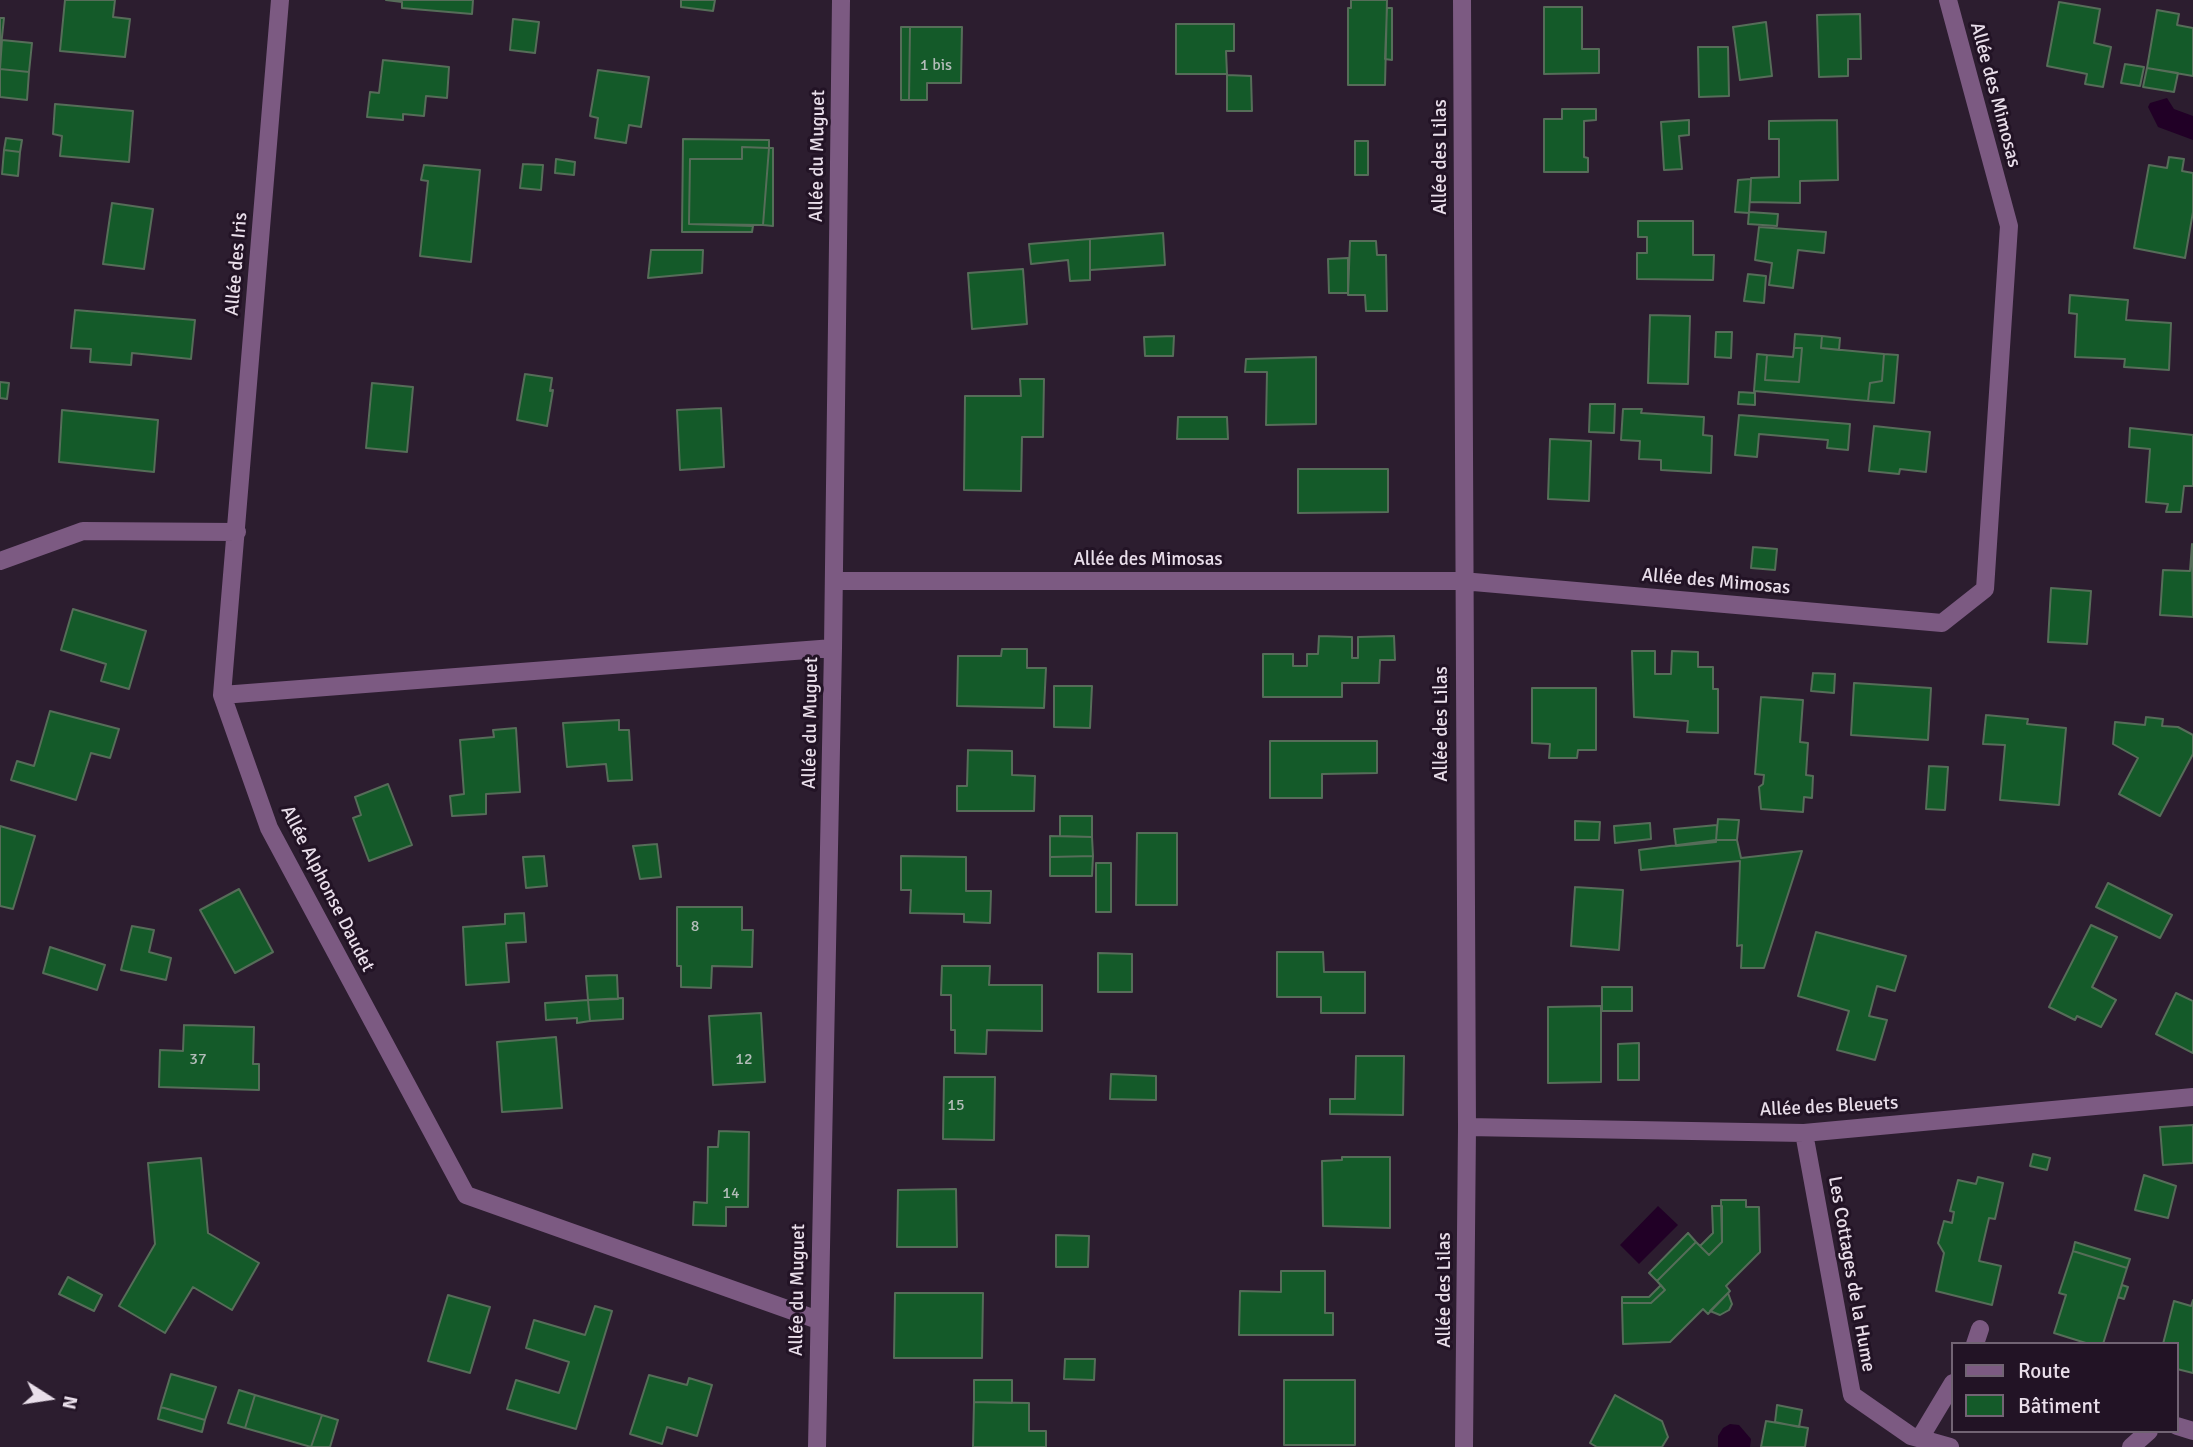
<!DOCTYPE html>
<html>
<head>
<meta charset="utf-8">
<style>
	body { margin:0 }
	#map { position:relative; width:2193px; height:1447px; overflow:hidden; background:#2c1d2f; font-family:Signika,sans-serif }
	canvas { display:block }
	.legend { position:absolute; left:1951px; top:1342px; width:228px; height:91px; box-sizing:border-box; background:#221325; border:2px solid #726474; margin:0; padding:9px 12px; list-style:none; font-size:21px; color:#e9deea }
	.legend li { display:flex; align-items:center; gap:14px; height:35px }
	.legend b { width:35px; border:2px solid #726474 }
	.north { position:absolute; left:14px; top:1363px; width:70px; height:70px; -webkit-text-stroke:5px #221325; paint-order:stroke; rotate:102deg; font-size:19px; font-weight:700; line-height:28px; text-align:center; color:#e9deea }
	.north::after { content:''; display:block; margin:auto; width:24px; height:32px; background:#e9deea; clip-path:polygon(50% 0,100% 100%,50% 72%,0 100%) }
</style>
</head>
<body>
<div id="map">
<canvas width="2193" height="1447"></canvas>
<ul class="legend">
<li><b style="height:9px;background:#7c5a82"></b>Route</li>
<li><b style="height:19px;background:#145a29"></b>Bâtiment</li>
</ul>
<div class="north">N</div>
</div>
<script>
const context = document.querySelector('canvas').getContext('2d');
context.lineJoin = 'round';
function paint(path, color) { context.fillStyle = color; context.fill(path, 'evenodd'); }
const poly = rows => new Path2D(rows.map(r => 'M' + r).join(''));
function trace(path, color, width, dash) { context.strokeStyle = color; context.lineWidth = width; context.lineCap = dash ? 'butt' : 'round'; context.setLineDash(dash || []); context.stroke(path); }
function write(font, color, halo, rows, align = 'center') {
  context.font = font + ' Signika,sans-serif'; context.lineWidth = 6; context.setLineDash([]); context.textBaseline = 'middle'; context.strokeStyle = halo; context.fillStyle = color; for (const [text, x, y, turn = 0] of rows) {
    context.save(); context.translate(x, y); context.rotate((+turn || 0) * Math.PI / 180); context.textAlign = isNaN(turn) ? turn : align; if (halo) context.strokeText(text, 0, 0); context.fillText(text, 0, 0); context.restore();
  }
}
paint(poly([
	[2167,98,2174,109,2193,116,2193,140,2158,127,2148,107,2150,103],
	[1658,1206,1678,1225,1639,1264,1620,1245],
	[1730,1424,1739,1425,1751,1439,1750,1447,1718,1447,1718,1436,1723,1428]
]), '#210026');
const building = poly([
	[65,0,115,0,113,17,130,19,125,57,60,51,65,0],
	[386,0,473,0,472,14,402,8,402,2,386,0],
	[681,0,715,0,713,11,681,7,681,0],
	[1351,0,1387,0,1385,85,1348,85,1348,8,1351,8,1351,0],
	[2059,2,2100,9,2094,43,2111,47,2103,87,2085,84,2087,74,2047,66,2059,2],
	[1544,7,1582,7,1582,49,1599,49,1599,73,1544,74,1544,7],
	[1387,8,1392,8,1392,60,1385,59,1387,8],
	[2157,10,2179,14,2177,25,2193,28,2193,76,2147,68,2157,10],
	[1860,14,1861,59,1848,59,1848,76,1819,77,1817,15,1860,14],
	[0,18,4,18,0,56,0,18],
	[513,19,539,22,535,53,510,50,513,19],
	[1766,22,1772,76,1740,80,1733,27,1766,22],
	[1176,24,1234,24,1234,51,1226,51,1227,74,1176,74,1176,24],
	[901,27,910,27,909,100,901,100,901,27],
	[910,27,962,27,961,83,927,83,927,100,909,100,910,27],
	[2,40,32,43,29,72,0,69,2,40],
	[1698,47,1728,47,1729,96,1699,97,1698,47],
	[383,60,449,67,447,98,426,96,424,116,403,114,403,120,367,117,370,92,379,93,383,60],
	[2125,64,2144,67,2140,86,2121,83,2125,64],
	[2147,68,2178,73,2174,92,2143,87,2147,68],
	[0,69,29,72,27,100,0,97,0,69],
	[598,70,649,77,641,127,629,125,626,143,595,138,598,118,590,116,598,70],
	[1227,75,1251,76,1252,111,1227,111,1227,75],
	[55,104,133,111,129,162,60,156,62,136,53,134,55,104],
	[1562,109,1596,109,1596,120,1584,121,1584,157,1588,158,1588,172,1544,172,1544,119,1562,119,1562,109],
	[1689,120,1689,135,1679,136,1682,169,1664,170,1661,122,1689,120],
	[1837,120,1838,180,1800,181,1800,203,1750,202,1751,178,1779,177,1779,139,1769,139,1769,121,1837,120],
	[6,138,22,140,20,152,4,150,6,138],
	[683,139,769,140,769,148,742,147,742,159,690,159,689,224,753,226,752,232,682,232,683,139],
	[1355,141,1368,141,1368,175,1355,175,1355,141],
	[742,147,769,148,763,225,689,224,690,159,742,159,742,147],
	[769,148,773,148,773,226,763,225,769,148],
	[4,150,20,152,18,176,2,174,4,150],
	[2169,157,2184,159,2182,171,2193,173,2193,212,2185,258,2134,248,2149,165,2167,168,2169,157],
	[556,159,575,162,574,175,555,173,556,159],
	[523,164,543,165,541,190,520,188,523,164],
	[424,165,480,170,471,262,420,256,428,181,421,180,424,165],
	[1751,179,1749,213,1735,212,1738,180,1751,179],
	[112,203,153,209,144,269,103,264,112,203],
	[1749,212,1778,214,1777,226,1748,224,1749,212],
	[1638,221,1693,221,1693,255,1714,255,1713,280,1637,279,1637,253,1647,253,1647,237,1638,237,1638,221],
	[1759,227,1826,232,1824,253,1798,250,1793,288,1769,285,1772,263,1755,260,1759,227],
	[1163,233,1165,265,1090,270,1090,239,1163,233],
	[1090,239,1090,280,1070,281,1068,260,1031,264,1029,244,1090,239],
	[1350,241,1376,241,1377,255,1386,255,1387,311,1366,311,1365,295,1348,295,1350,241],
	[651,250,703,250,702,273,648,278,651,250],
	[1348,258,1348,293,1329,293,1328,259,1348,258],
	[1023,269,1027,324,972,329,968,273,1023,269],
	[1748,274,1766,276,1764,303,1744,301,1748,274],
	[2070,295,2128,300,2126,320,2171,323,2169,370,2124,367,2125,359,2075,357,2077,314,2069,313,2070,295],
	[75,310,195,320,191,359,132,353,131,365,90,362,91,349,71,348,75,310],
	[1650,315,1690,316,1688,384,1648,383,1650,315],
	[1716,332,1732,332,1731,358,1715,357,1716,332],
	[1795,334,1822,336,1821,348,1884,354,1882,381,1870,383,1868,401,1754,391,1757,354,1767,355,1765,380,1799,382,1802,348,1794,348,1795,334],
	[1174,336,1173,356,1145,356,1144,337,1174,336],
	[1822,336,1840,338,1839,350,1821,348,1822,336],
	[1794,348,1802,348,1799,382,1765,380,1767,355,1793,357,1794,348],
	[1884,354,1898,355,1894,403,1868,401,1870,383,1882,381,1884,354],
	[1316,357,1316,424,1266,425,1267,372,1245,372,1246,359,1316,357],
	[525,374,552,378,550,391,553,390,547,426,517,420,525,374],
	[1020,379,1044,379,1043,437,1022,437,1021,491,964,490,965,396,1021,396,1020,379],
	[0,382,9,383,7,399,0,398,0,382],
	[372,383,413,387,407,452,366,448,372,383],
	[1739,392,1755,393,1755,405,1738,404,1739,392],
	[1590,404,1615,404,1614,433,1589,432,1590,404],
	[721,408,724,467,680,470,677,410,721,408],
	[1623,409,1642,409,1641,413,1704,417,1703,435,1712,436,1711,473,1661,470,1661,460,1639,459,1640,441,1621,440,1623,409],
	[62,410,158,420,154,472,59,462,62,410],
	[1739,415,1850,424,1848,450,1827,448,1828,440,1759,434,1757,457,1735,455,1739,415],
	[1178,417,1227,417,1228,439,1177,439,1178,417],
	[1874,426,1930,432,1926,472,1900,469,1899,474,1869,471,1874,426],
	[2130,428,2193,435,2193,486,2184,486,2181,512,2166,512,2168,504,2146,502,2150,449,2129,447,2130,428],
	[1550,439,1591,441,1589,501,1548,499,1550,439],
	[1298,469,1388,469,1388,512,1298,513,1298,469],
	[2192,544,2193,617,2160,615,2163,570,2190,571,2192,544],
	[1753,547,1777,549,1775,570,1751,568,1753,547],
	[2051,588,2091,591,2087,644,2048,642,2051,588],
	[73,609,146,631,129,689,101,681,106,664,61,650,73,609],
	[1319,636,1352,637,1352,658,1358,658,1358,637,1394,636,1395,660,1380,660,1379,683,1342,683,1342,697,1263,697,1263,654,1293,654,1293,666,1307,666,1307,654,1318,654,1319,636],
	[1002,649,1027,649,1027,668,1046,668,1044,708,957,706,958,656,1001,656,1002,649],
	[1632,651,1655,651,1655,674,1671,674,1672,651,1698,652,1698,667,1713,667,1713,689,1718,689,1718,733,1687,732,1688,721,1634,717,1632,651],
	[1813,673,1835,674,1834,693,1811,691,1813,673],
	[1854,683,1931,688,1928,740,1851,735,1854,683],
	[1054,686,1092,686,1090,728,1054,727,1054,686],
	[1532,688,1596,688,1596,750,1578,750,1577,758,1549,758,1550,744,1532,743,1532,688],
	[1761,697,1803,700,1800,742,1808,743,1806,775,1813,776,1812,798,1804,797,1803,812,1761,809,1759,787,1763,784,1764,775,1755,774,1761,697],
	[50,711,119,729,110,758,91,753,76,800,11,780,17,761,34,766,50,711],
	[1986,715,2028,719,2027,724,2066,728,2059,805,2000,800,2005,745,1983,744,1986,715],
	[2146,717,2163,719,2162,726,2178,727,2193,735,2193,754,2160,816,2119,794,2138,758,2113,744,2115,722,2145,725,2146,717],
	[619,720,619,730,629,730,632,780,608,781,606,764,567,767,563,723,619,720],
	[516,728,520,792,486,794,486,814,452,816,450,796,464,794,460,740,494,737,493,730,516,728],
	[1270,741,1377,741,1377,773,1322,774,1322,798,1270,798,1270,741],
	[968,750,1012,751,1012,775,1035,776,1034,811,957,811,957,786,967,786,968,750],
	[1929,766,1948,767,1945,810,1926,809,1929,766],
	[388,784,412,845,369,861,353,818,361,815,355,797,388,784],
	[1060,816,1092,816,1092,837,1060,836,1060,816],
	[1718,819,1739,820,1737,840,1716,840,1718,819],
	[1575,821,1600,822,1599,840,1575,840,1575,821],
	[1650,823,1651,839,1615,843,1614,826,1650,823],
	[1717,825,1716,842,1676,846,1674,829,1717,825],
	[0,826,35,836,13,909,0,906,0,826],
	[1137,833,1177,833,1177,905,1136,905,1137,833],
	[1050,836,1092,837,1093,856,1050,857,1050,836],
	[1716,840,1737,840,1741,858,1802,851,1764,968,1741,968,1742,945,1737,946,1740,861,1641,870,1639,850,1716,840],
	[657,844,661,877,640,879,633,846,657,844],
	[544,856,547,886,526,888,523,857,544,856],
	[901,856,966,857,966,891,991,891,990,923,964,922,964,914,910,913,911,890,901,890,901,856],
	[1093,856,1092,876,1050,876,1050,857,1093,856],
	[1096,863,1111,863,1111,912,1096,912,1096,863],
	[2108,883,2172,915,2160,938,2096,907,2108,883],
	[1575,887,1623,890,1619,950,1571,946,1575,887],
	[239,889,273,952,235,973,200,910,239,889],
	[677,907,742,907,742,930,753,930,752,967,712,966,711,988,681,987,681,966,677,966,677,907],
	[524,913,526,942,506,943,509,982,466,985,463,927,505,924,505,914,524,913],
	[2091,925,2117,937,2092,987,2116,1000,2101,1027,2077,1016,2075,1020,2049,1007,2091,925],
	[132,926,154,930,149,952,171,958,166,980,121,970,132,926],
	[1816,932,1906,956,1895,991,1877,986,1869,1016,1887,1020,1875,1060,1837,1050,1849,1011,1798,996,1816,932],
	[50,947,105,965,97,990,43,973,50,947],
	[1277,952,1323,952,1324,972,1365,972,1365,1013,1321,1013,1321,997,1277,997,1277,952],
	[1098,953,1132,954,1132,992,1098,992,1098,953],
	[942,966,990,966,989,985,1042,985,1042,1031,987,1030,986,1054,955,1053,955,1030,951,1030,951,995,941,995,942,966],
	[617,975,618,999,588,1000,586,976,617,975],
	[1602,987,1632,987,1632,1011,1602,1011,1602,987],
	[2176,993,2193,1001,2193,1053,2156,1034,2176,993],
	[623,998,623,1019,590,1021,588,1000,623,998],
	[588,1000,590,1021,577,1023,577,1018,546,1020,545,1003,588,1000],
	[1601,1006,1601,1082,1548,1083,1548,1007,1601,1006],
	[761,1013,765,1082,713,1085,709,1016,761,1013],
	[184,1025,254,1027,253,1064,259,1064,259,1090,159,1087,160,1050,183,1051,184,1025],
	[556,1037,562,1108,502,1112,497,1042,556,1037],
	[1639,1043,1639,1080,1618,1080,1618,1044,1639,1043],
	[1356,1056,1404,1056,1403,1115,1330,1114,1330,1099,1355,1099,1356,1056],
	[1111,1074,1156,1076,1156,1100,1110,1099,1111,1074],
	[944,1077,995,1077,994,1140,943,1139,944,1077],
	[2193,1125,2193,1163,2163,1165,2160,1127,2193,1125],
	[719,1131,749,1132,748,1207,726,1207,726,1226,693,1225,694,1202,707,1203,708,1147,718,1147,719,1131],
	[2033,1154,2050,1158,2047,1170,2030,1166,2033,1154],
	[1342,1157,1390,1157,1390,1228,1323,1226,1322,1161,1342,1160,1342,1157],
	[201,1158,208,1233,259,1263,232,1310,193,1287,165,1333,119,1306,155,1244,148,1163,201,1158],
	[2144,1175,2176,1186,2168,1218,2135,1210,2144,1175],
	[1978,1177,2003,1183,1995,1219,1989,1218,1979,1261,2001,1266,1992,1305,1936,1291,1944,1253,1938,1243,1944,1221,1952,1223,1954,1212,1950,1211,1958,1180,1976,1184,1978,1177],
	[956,1189,957,1247,897,1247,898,1190,956,1189],
	[1721,1200,1746,1200,1746,1207,1759,1207,1760,1252,1726,1286,1730,1291,1708,1314,1703,1309,1670,1342,1623,1344,1622,1303,1651,1303,1665,1290,1657,1281,1696,1242,1709,1255,1722,1242,1721,1200],
	[1712,1206,1722,1206,1722,1242,1709,1255,1700,1246,1713,1233,1712,1206],
	[1688,1233,1696,1242,1657,1281,1649,1273,1688,1233],
	[1056,1235,1089,1236,1088,1267,1056,1267,1056,1235],
	[2075,1242,2130,1259,2127,1268,2073,1251,2075,1242],
	[2073,1251,2127,1268,2103,1344,2089,1344,2054,1333,2066,1295,2059,1293,2073,1251],
	[1281,1271,1325,1271,1325,1313,1333,1313,1333,1335,1239,1335,1240,1291,1281,1292,1281,1271],
	[68,1277,102,1295,94,1311,59,1294,68,1277],
	[1661,1285,1665,1290,1651,1303,1622,1303,1622,1297,1649,1297,1661,1285],
	[2122,1285,2128,1287,2124,1299,2118,1297,2122,1285],
	[895,1293,983,1293,982,1358,894,1358,895,1293],
	[1728,1293,1732,1304,1729,1310,1720,1315,1710,1311,1728,1293],
	[448,1295,490,1307,470,1373,428,1361,448,1295],
	[2193,1300,2193,1373,2177,1369,2177,1344,2163,1344,2174,1301,2191,1306,2193,1300],
	[595,1306,612,1311,576,1429,507,1409,516,1380,559,1393,569,1362,526,1348,534,1320,585,1335,595,1306],
	[1065,1359,1095,1359,1094,1380,1064,1379,1065,1359],
	[171,1374,216,1387,205,1420,161,1407,171,1374],
	[649,1375,687,1385,689,1378,712,1385,697,1436,667,1427,662,1444,630,1434,649,1375],
	[974,1380,1012,1380,1012,1403,974,1402,974,1380],
	[1284,1380,1355,1380,1355,1445,1284,1445,1284,1380],
	[239,1390,255,1395,245,1428,228,1423,239,1390],
	[255,1395,322,1415,311,1447,245,1428,255,1395],
	[1615,1395,1662,1421,1668,1437,1662,1447,1597,1447,1590,1443,1615,1395],
	[974,1402,1029,1403,1029,1431,1046,1431,1046,1447,973,1447,974,1402],
	[1777,1405,1802,1410,1799,1427,1775,1422,1777,1405],
	[161,1407,205,1420,202,1432,158,1419,161,1407],
	[322,1415,338,1420,330,1447,311,1447,322,1415],
	[1766,1421,1808,1428,1805,1447,1761,1447,1766,1421]
]);
paint(building, '#145a29');
trace(building, '#566d59', 2);
trace(poly([
	[1462,0,1467,1127,1464,1447],
	[0,561,83,531,237,532],
	[834,581,1462,581,1942,623,1985,589,2009,226,1948,0],
	[222,695,280,0],
	[1467,1127,1804,1133,2193,1097],
	[1804,1133,1852,1395,1911,1436,1950,1447],
	[818,1320,466,1195,269,828,222,695,833,648],
	[1975,1344,1980,1329],
	[2177,1426,2193,1431],
	[1920,1438,1953,1383],
	[817,1447,833,648,841,0],
	[2131,1447,2149,1431]
]), '#7c5a82', 18);
write('16px', '#b4bdba', null, [
	["1 bis",936,66],
	["8",695,927],
	["37",198,1060],
	["12",744,1060],
	["15",956,1106],
	["14",731,1194]
]);
write('19px', '#e9deea', '#221325', [
	["Allée des Mimosas",1995,95,75],
	["Allée du Muguet",818,156,-89],
	["Allée des Lilas",1441,157,-90],
	["Allée des Iris",237,264,-85],
	["Allée des Mimosas",1148,560],
	["Allée des Mimosas",1716,582,5],
	["Allée du Muguet",811,723,-89],
	["Allée des Lilas",1442,724,-90],
	["Allée Alphonse Daudet",327,889,63],
	["Allée des Bleuets",1829,1107,-3],
	["Les Cottages de la Hume",1851,1274,80],
	["Allée du Muguet",798,1290,-89],
	["Allée des Lilas",1445,1290,-90]
]);
</script>
</body>
</html>
